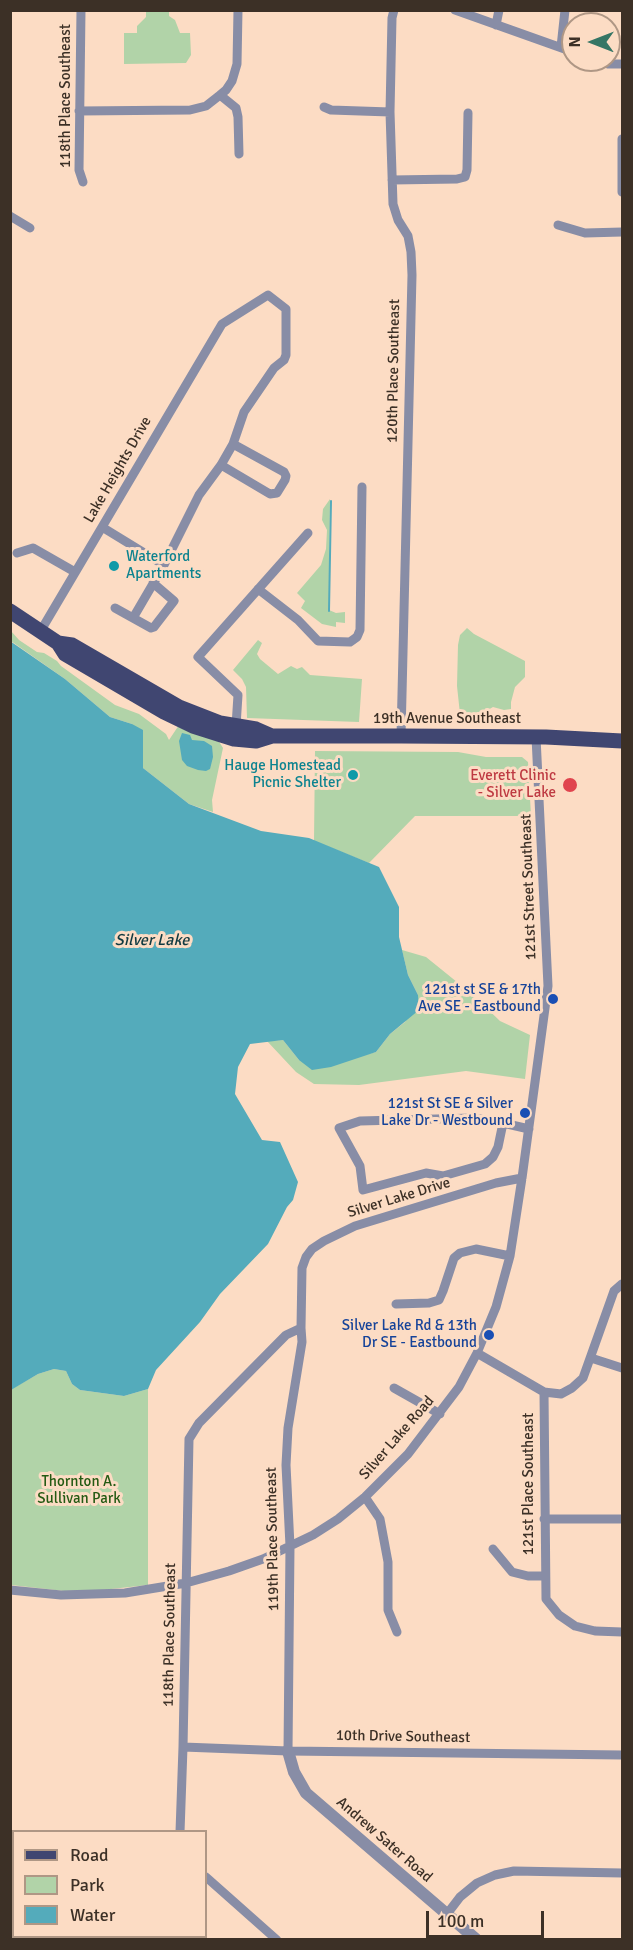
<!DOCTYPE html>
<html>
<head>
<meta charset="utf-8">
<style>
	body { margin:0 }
	#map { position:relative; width:633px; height:1950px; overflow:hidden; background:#fcdcc4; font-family:Signika,sans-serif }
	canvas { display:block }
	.frame { position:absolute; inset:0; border:12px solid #3c3026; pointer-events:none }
	.legend { position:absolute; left:12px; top:1830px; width:195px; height:108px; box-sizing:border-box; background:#fcdcc4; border:2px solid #af9785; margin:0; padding:8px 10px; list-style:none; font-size:18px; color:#3c3026 }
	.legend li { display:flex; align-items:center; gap:12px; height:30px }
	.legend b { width:30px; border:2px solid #af9785 }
	.north { position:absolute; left:561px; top:12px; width:60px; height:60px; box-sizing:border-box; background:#fcdcc4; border:2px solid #af9785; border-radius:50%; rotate:270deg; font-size:16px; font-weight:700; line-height:24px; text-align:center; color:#3c3026 }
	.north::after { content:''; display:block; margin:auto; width:21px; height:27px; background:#357665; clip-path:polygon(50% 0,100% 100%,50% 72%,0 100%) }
	.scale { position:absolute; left:426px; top:1911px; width:118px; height:27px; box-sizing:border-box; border:3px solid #3c3026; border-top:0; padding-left:8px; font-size:18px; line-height:21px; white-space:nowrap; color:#3c3026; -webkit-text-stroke:4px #fcdcc4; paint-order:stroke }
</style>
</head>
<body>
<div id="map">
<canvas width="633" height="1950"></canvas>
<div class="frame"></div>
<ul class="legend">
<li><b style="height:8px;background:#404671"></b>Road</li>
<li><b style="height:16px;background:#b1d3a8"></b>Park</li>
<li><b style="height:16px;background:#54abbb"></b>Water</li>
</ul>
<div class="north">N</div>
<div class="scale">100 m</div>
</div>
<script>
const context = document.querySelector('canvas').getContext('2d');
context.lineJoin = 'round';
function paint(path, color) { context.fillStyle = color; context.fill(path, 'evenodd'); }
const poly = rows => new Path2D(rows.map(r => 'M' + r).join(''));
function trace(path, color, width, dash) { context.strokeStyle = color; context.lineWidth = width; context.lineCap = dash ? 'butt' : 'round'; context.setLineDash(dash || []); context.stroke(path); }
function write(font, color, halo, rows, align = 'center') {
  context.font = font + ' Signika,sans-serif'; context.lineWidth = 6; context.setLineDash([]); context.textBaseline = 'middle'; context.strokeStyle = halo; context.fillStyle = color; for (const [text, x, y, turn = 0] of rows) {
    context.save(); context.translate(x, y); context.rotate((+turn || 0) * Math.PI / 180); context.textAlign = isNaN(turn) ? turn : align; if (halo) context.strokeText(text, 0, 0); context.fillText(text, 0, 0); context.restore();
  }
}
paint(poly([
	[146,11,169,11,169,16,175,20,180,33,190,33,191,55,186,63,124,64,124,33,137,33,137,26,146,17],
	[330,499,329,610,336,613,345,612,345,623,336,622,336,627,322,624,301,608,305,601,297,593,321,565,326,549,327,530,322,520,323,509],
	[467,628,474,634,525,661,525,677,515,687,511,702,511,709,504,710,493,707,474,718,464,718,460,714,457,686,458,645,460,635],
	[11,631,19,640,37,652,44,653,57,661,61,666,115,705,139,714,166,734,169,740,179,725,218,740,223,748,212,800,213,812,189,804,143,768,132,724,110,717,65,679,11,641],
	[258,640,262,643,257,654,260,659,278,674,291,666,297,669,302,667,310,675,362,679,359,722,247,718,246,687,242,679,233,670],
	[315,751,458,752,486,757,522,757,528,762,531,816,415,816,369,863,314,841],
	[402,950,426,957,473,995,500,1021,530,1035,525,1079,466,1071,359,1085,314,1084,296,1072,267,1041,283,1040,299,1060,353,1058,376,1052,390,1034,405,1022,418,995,408,975],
	[54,1369,66,1371,72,1384,80,1390,124,1396,148,1389,148,1585,102,1590,64,1591,11,1585,10,1390,38,1374]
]), '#b1d3a8');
paint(poly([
	[10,641,65,679,110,717,132,724,143,730,143,768,189,804,261,831,309,838,379,867,399,907,399,937,408,975,418,995,419,1010,390,1034,376,1052,331,1067,312,1070,299,1060,283,1040,250,1044,238,1067,235,1094,262,1140,280,1142,298,1182,293,1200,287,1207,268,1244,220,1294,200,1322,156,1370,148,1389,124,1396,80,1390,72,1384,66,1371,54,1369,38,1374,11,1390],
	[182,733,190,735,192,740,204,741,212,746,213,757,210,769,206,771,198,770,187,766,182,760,179,741]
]), '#54abbb');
trace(poly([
	[329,611,331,501]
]), '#54abbb', 2);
trace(poly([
	[81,10,79,170,83,182],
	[238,10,237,64,232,81,226,90,220,95,236,108,238,117,239,154],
	[394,10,392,18,390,112,393,204,398,220,408,236,411,252,412,275,401,736],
	[455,10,573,52],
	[496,25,499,10],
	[561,47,565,10],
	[596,60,608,64,622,64],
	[324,107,331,110,390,112],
	[79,111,190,110,206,106,220,95],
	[622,139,622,192],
	[392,180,457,179,465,177,467,170,468,113],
	[10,216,30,228],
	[558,225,585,233,622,232],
	[221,465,270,494,277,493,285,480,286,476,284,472,233,444],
	[102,527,164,565],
	[17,553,33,548,75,572],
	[258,589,298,620,318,641,350,642,357,637,360,630,362,487],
	[115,608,133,618],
	[40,632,222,324,268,295,286,309,286,355,284,360,274,368,244,412,233,444,221,465,199,495,164,565,133,618,151,628,154,627,174,601,153,583],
	[236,726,238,695,198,657,308,533],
	[503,1123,498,1147,493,1157,485,1164,443,1176,426,1173,363,1190,360,1166,339,1128,360,1121,474,1118,503,1123,529,1129],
	[396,1304,429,1303,439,1300,443,1291,454,1258,460,1253,476,1249,510,1256],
	[477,1353,544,1392,561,1394,572,1388,583,1378,614,1291,622,1284],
	[591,1358,622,1368],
	[394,1388,440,1414],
	[544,1392,546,1599,559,1615,575,1626,595,1631,622,1632],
	[365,1497,380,1519,388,1562,388,1610,397,1632],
	[544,1519,622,1519],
	[493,1549,512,1572,528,1576,545,1576],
	[10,1590,61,1595,125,1593,186,1583,229,1571,263,1559,313,1535,338,1519,365,1497,408,1454,459,1387,477,1353,496,1307,510,1256,522,1178,548,986,536,737],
	[183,1747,288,1751,622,1755],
	[288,1751,290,1546,286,1465,288,1428,302,1342,301,1328],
	[180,1832,183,1747,189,1439,199,1423,286,1335,301,1328,302,1268,306,1257,312,1249,324,1241,355,1226,496,1183,522,1178],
	[10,1873,14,1869],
	[206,1877,277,1940],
	[447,1914,460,1897,477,1883,495,1875,514,1871,622,1873],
	[79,1936,83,1940],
	[109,1940,111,1936]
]), '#888da6', 9);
trace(poly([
	[288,1751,294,1772,306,1793,477,1940]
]), '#888da6', 12);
trace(poly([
	[10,611,58,643,72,645,179,707,220,723,256,729,272,736],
	[58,643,65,654,164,712,193,726,234,739,256,741,272,736,401,736,546,737,622,741]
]), '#404671', 15);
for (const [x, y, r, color] of [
	[114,566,6,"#0f9aa8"],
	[353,775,6,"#0f9aa8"],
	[570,785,8,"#e0444e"],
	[553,999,6,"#1a4fb4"],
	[525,1113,6,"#1a4fb4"],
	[489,1335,6,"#1a4fb4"]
]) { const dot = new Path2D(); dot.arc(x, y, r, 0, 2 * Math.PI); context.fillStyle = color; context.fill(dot); trace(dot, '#fcdcc4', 2); }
write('15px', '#3c3026', '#fcdcc4', [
	["118th Place Southeast",66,96,-90],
	["120th Place Southeast",394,371,-89],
	["Lake Heights Drive",118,470,-60],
	["19th Avenue Southeast",447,719],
	["121st Street Southeast",529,887,-92],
	["Silver Lake Drive",399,1198,-17],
	["Silver Lake Road",397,1438,-49],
	["121st Place Southeast",529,1484,-90],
	["119th Place Southeast",273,1539,-91],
	["118th Place Southeast",170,1635,-89],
	["10th Drive Southeast",403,1737,1],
	["Andrew Sater Road",384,1840,41]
]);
write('15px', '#0d838f', '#fcdcc4', [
	["Waterford",126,557],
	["Apartments",126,574],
	["Hauge Homestead",341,766,"right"],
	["Picnic Shelter",341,783,"right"]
], 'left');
write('15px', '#be3a42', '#fcdcc4', [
	["Everett Clinic",556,776],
	["- Silver Lake",556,793]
], 'right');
write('15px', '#164399', '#fcdcc4', [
	["121st st SE & 17th",541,990],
	["Ave SE - Eastbound",541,1007],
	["121st St SE & Silver",513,1104],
	["Lake Dr - Westbound",513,1121],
	["Silver Lake Rd & 13th",477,1326],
	["Dr SE - Eastbound",477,1343]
], 'right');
write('15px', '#245a13', '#fcdcc4', [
	["Thornton A.",79,1482],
	["Sullivan Park",79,1499]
]);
write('italic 16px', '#113a41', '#fcdcc4', [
	["Silver Lake",152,941]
]);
</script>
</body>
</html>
